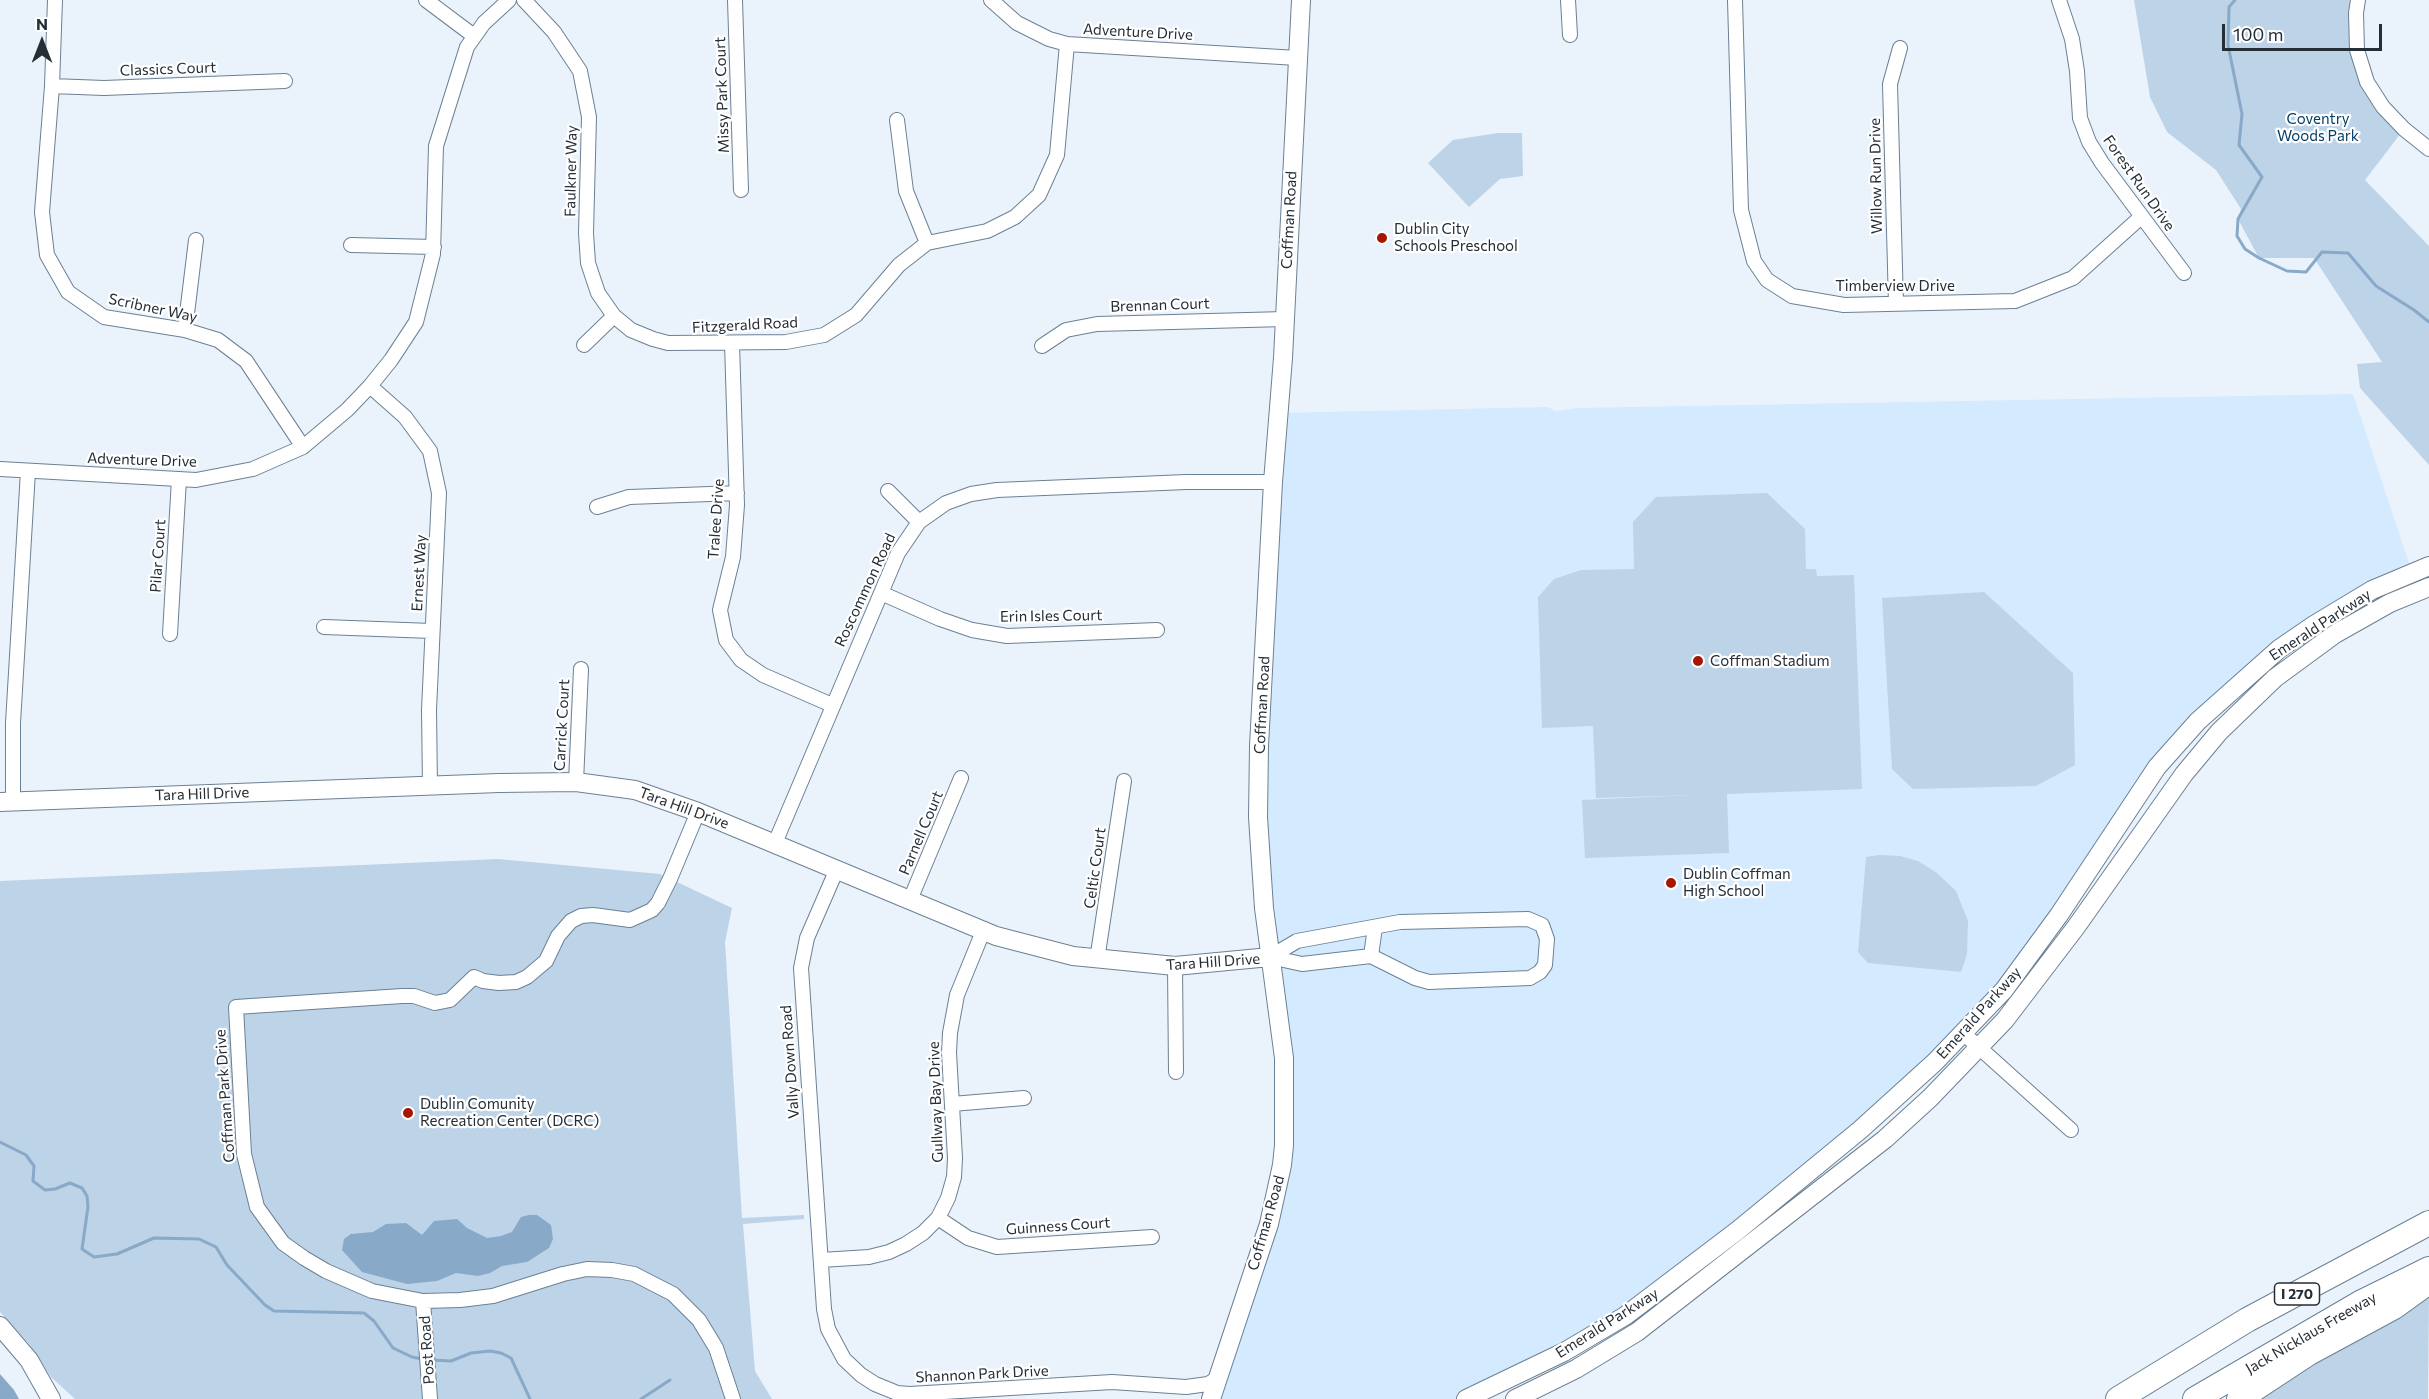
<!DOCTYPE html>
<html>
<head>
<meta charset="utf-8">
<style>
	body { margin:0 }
	#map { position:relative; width:2429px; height:1399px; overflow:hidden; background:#eaf3fc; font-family:Commissioner,sans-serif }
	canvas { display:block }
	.north { position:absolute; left:12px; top:12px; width:60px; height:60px; -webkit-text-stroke:4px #fff; paint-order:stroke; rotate:0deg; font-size:16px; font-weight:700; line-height:24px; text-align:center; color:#252d35 }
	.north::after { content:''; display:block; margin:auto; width:21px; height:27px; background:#252d35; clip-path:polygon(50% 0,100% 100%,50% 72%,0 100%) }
	.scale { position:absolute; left:2222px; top:24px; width:160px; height:27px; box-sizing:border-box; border:3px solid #252d35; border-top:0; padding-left:8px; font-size:18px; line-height:21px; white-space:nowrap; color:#252d35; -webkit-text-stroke:4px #fff; paint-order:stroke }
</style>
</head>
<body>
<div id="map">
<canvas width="2429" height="1399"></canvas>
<div class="north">N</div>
<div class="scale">100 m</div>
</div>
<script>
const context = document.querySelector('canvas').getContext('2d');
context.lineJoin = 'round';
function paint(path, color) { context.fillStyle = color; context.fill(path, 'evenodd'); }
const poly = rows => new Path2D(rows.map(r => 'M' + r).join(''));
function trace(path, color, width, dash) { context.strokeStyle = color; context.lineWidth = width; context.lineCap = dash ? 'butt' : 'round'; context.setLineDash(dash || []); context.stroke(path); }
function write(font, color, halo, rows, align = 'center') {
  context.font = font + ' Commissioner,sans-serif'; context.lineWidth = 4.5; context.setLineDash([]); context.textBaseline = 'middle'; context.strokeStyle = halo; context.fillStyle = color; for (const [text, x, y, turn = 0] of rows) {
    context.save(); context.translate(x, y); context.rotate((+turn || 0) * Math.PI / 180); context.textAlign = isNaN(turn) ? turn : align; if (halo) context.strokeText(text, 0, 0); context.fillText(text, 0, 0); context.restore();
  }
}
paint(poly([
	[2353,394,2412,572,2372,590,2198,721,1963,1033,1668,1285,1466,1399,1211,1399,1284,1145,1259,857,1279,413,1547,407,1556,411,1577,408]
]), '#d4eaff');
paint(poly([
	[2134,0,2358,0,2367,82,2404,129,2365,180,2429,246,2429,465,2360,388,2357,364,2382,362,2314,258,2259,258,2238,219,2241,209,2216,170,2167,132,2150,97],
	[1498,133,1522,133,1523,176,1500,179,1469,207,1428,163,1453,140],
	[1767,493,1805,529,1806,569,1816,569,1817,576,1854,575,1862,789,1727,794,1729,853,1585,858,1582,800,1691,795,1596,798,1593,726,1542,728,1538,597,1554,579,1581,570,1634,569,1633,522,1656,497],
	[1984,592,2073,673,2075,765,2036,786,1913,789,1892,769,1882,598],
	[1879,855,1900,856,1918,861,1937,873,1956,891,1968,921,1967,954,1961,972,1868,963,1858,952,1866,857],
	[498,859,660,874,732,908,725,942,742,1218,804,1215,804,1219,743,1224,755,1371,772,1399,75,1399,51,1377,29,1344,0,1312,0,881],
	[2429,1293,2428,1399,2252,1399]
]), '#bcd3e8');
paint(poly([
	[529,1215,537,1215,551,1225,553,1239,549,1248,527,1262,502,1266,490,1273,478,1276,456,1273,437,1281,407,1284,362,1272,342,1250,344,1239,351,1234,373,1232,386,1224,406,1223,422,1235,434,1221,457,1219,467,1228,487,1238,501,1236,512,1232,521,1217],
	[0,1374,14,1390,19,1399,0,1399]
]), '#88a9c8');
trace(poly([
	[2235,0,2229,7,2228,45,2242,114,2239,145,2262,177,2238,219,2237,236,2245,249,2259,258,2287,271,2306,272,2322,252,2348,253,2376,286,2414,310,2429,322],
	[0,1142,26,1155,34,1166,33,1181,45,1190,55,1189,70,1183,82,1188,87,1196,88,1207,82,1249,94,1257,117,1254,154,1238,199,1239,216,1247,227,1265,265,1305,274,1311,364,1313,374,1321,393,1348,412,1357,422,1359],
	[431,1360,451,1361,471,1353,490,1351,501,1353,511,1358,530,1399],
	[641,1399,670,1380]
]), '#88a9c8', 3);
const street = poly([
	[55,0,52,86,42,212,47,255,68,292,104,317,185,330,218,340,246,361,303,447],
	[426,0,474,36],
	[524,0,554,32,580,71,589,117,586,233,588,263,598,293,614,316,631,330,653,339,668,343,786,342,824,335,856,315,899,265,927,243,987,231,1015,217,1039,195,1057,155,1067,44],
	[735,0,741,190],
	[991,0,1017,23,1049,39,1067,44,1297,58],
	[1568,0,1570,35],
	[1735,0,1741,210,1754,261,1767,280,1792,296,1844,305,2015,301,2073,278,2141,217],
	[2059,0,2072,39,2077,71,2080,118,2089,142,2102,163,2184,273],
	[2358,0,2356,13,2357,50,2367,82,2383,107,2404,129,2429,149],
	[52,86,104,88,285,81],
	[897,120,906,191,927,243],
	[351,245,434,247],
	[1896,304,1890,84,1900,48],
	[185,330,196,240],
	[732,343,737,505,733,557,720,610,726,640,741,660,763,675,832,705],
	[584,345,614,316],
	[1042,346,1066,330,1097,324,1285,319],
	[370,386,405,417,430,451,439,493,429,710,430,787],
	[0,469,196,480,253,469,303,447,347,410,370,386,391,360,416,322,433,254,436,146,467,47,484,23,509,0],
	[888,491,919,522],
	[597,507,629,497,737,493],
	[881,593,940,619,972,630,1007,636,1157,630],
	[324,627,432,631],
	[170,634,179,479],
	[576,782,581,669],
	[13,802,13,723,28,471],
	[698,812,670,879,658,903,652,910,630,920,593,915,581,916,571,921,558,936,546,961,527,977,516,982,499,983,483,981,474,977,450,1000,435,1003,414,996,402,996,236,1007,244,1154,257,1207,283,1243,304,1258,326,1271,372,1291,423,1301,460,1300,493,1296,563,1274,587,1269,612,1270,634,1274,673,1294,699,1320,716,1348,733,1399],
	[775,843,898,553,919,522,946,503,971,494,997,490,1186,482,1273,482],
	[837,869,807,938,801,968,824,1309,828,1329,844,1359,861,1375,875,1384,897,1393,910,1394,1112,1382,1186,1387,1208,1384,1218,1378],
	[910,900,961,778],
	[1528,919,1542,925,1547,939,1545,965,1540,972,1530,978,1429,982,1415,978,1371,956,1302,964,1270,957,1297,941,1400,922,1528,919],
	[1371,956,1375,927],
	[1097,960,1124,781],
	[1175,966,1176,1072],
	[1963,1033,2071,1130],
	[952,1104,1024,1098],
	[938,1218,968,1238,997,1247,1152,1237],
	[821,1260,869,1257,889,1252,906,1244,923,1233,938,1218,948,1198,954,1177,955,1158,949,1053,950,1033,957,995,984,929],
	[423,1301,430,1399]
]);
const secondary = poly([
	[0,802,499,783,576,782,635,790,698,812,996,936,1073,956,1175,966,1270,957],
	[0,1326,29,1360,51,1399],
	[1211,1399,1269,1224,1282,1165,1284,1145,1284,1058,1264,908,1258,817,1259,746,1273,482,1283,358,1301,0],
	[1466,1399,1564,1352,1625,1316,1737,1231,1860,1130,1935,1062,2004,990,2059,915,2157,767,2198,721,2279,649,2314,625,2372,590,2429,566],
	[1515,1399,1576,1369,1637,1332,1885,1139,1930,1098,2005,1020,2076,927,2184,774,2219,732,2275,678,2335,634,2390,603,2429,587]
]);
const highway = poly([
	[2118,1399,2247,1320,2429,1223],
	[2195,1399,2360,1303,2429,1269],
	[2239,1399,2309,1353,2394,1307,2426,1284]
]);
trace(street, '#6c8093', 16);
trace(secondary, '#6c8093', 20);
trace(highway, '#6c8093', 26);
trace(street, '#fff', 14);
trace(secondary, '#fff', 18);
trace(highway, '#fff', 24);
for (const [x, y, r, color] of [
	[1382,238,6,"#a71600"],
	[1698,661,6,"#a71600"],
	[1671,883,6,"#a71600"],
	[408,1113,6,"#a71600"]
]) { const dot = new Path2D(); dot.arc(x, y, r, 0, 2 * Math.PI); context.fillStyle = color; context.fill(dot); trace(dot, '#fff', 2); }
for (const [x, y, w] of [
	[2297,1294,45]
]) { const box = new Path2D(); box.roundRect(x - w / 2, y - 11, w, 22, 4.5); context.fillStyle = '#fff'; context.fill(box); trace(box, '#252d35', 1.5); }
write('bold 14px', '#252d35', null, [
	["I 270",2297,1294]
]);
write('15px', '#252d35', '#fff', [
	["Adventure Drive",1138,32,3],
	["Classics Court",168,69,-2],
	["Missy Park Court",722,95,-92],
	["Faulkner Way",571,171,-89],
	["Willow Run Drive",1876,176,-91],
	["Forest Run Drive",2139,183,55],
	["Coffman Road",1289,220,-87],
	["Timberview Drive",1895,286],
	["Brennan Court",1160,305,-2],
	["Scribner Way",153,308,12],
	["Fitzgerald Road",745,325,-3],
	["Adventure Drive",142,460,2],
	["Tralee Drive",716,519,-86],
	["Pilar Court",158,556,-86],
	["Ernest Way",419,573,-87],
	["Roscommon Road",865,590,-65],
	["Erin Isles Court",1051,616,-1],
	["Emerald Parkway",2320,625,-33],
	["Coffman Road",1262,705,-87],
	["Carrick Court",562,725,-87],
	["Tara Hill Drive",202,794,-2],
	["Tara Hill Drive",684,808,20],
	["Parnell Court",921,833,-67],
	["Celtic Court",1095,868,-82],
	["Tara Hill Drive",1213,962,-4],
	["Emerald Parkway",1979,1013,-48],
	["Vally Down Road",790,1062,-94],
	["Coffman Park Drive",225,1096,-94],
	["Gullway Bay Drive",936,1102,-92],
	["Coffman Road",1266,1223,-74],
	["Guinness Court",1058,1226,-4],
	["Emerald Parkway",1607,1323,-32],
	["Jack Nicklaus Freeway",2311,1333,-30],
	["Post Road",427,1350,-94],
	["Shannon Park Drive",982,1374,-3]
]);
write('15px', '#033e66', '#fff', [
	["Coventry",2318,119],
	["Woods Park",2318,136]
]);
write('15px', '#252d35', '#fff', [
	["Dublin City",1394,229],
	["Schools Preschool",1394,246],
	["Coffman Stadium",1710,661],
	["Dublin Coffman",1683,874],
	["High School",1683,891],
	["Dublin Comunity",420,1104],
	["Recreation Center (DCRC)",420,1121]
], 'left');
</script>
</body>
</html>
